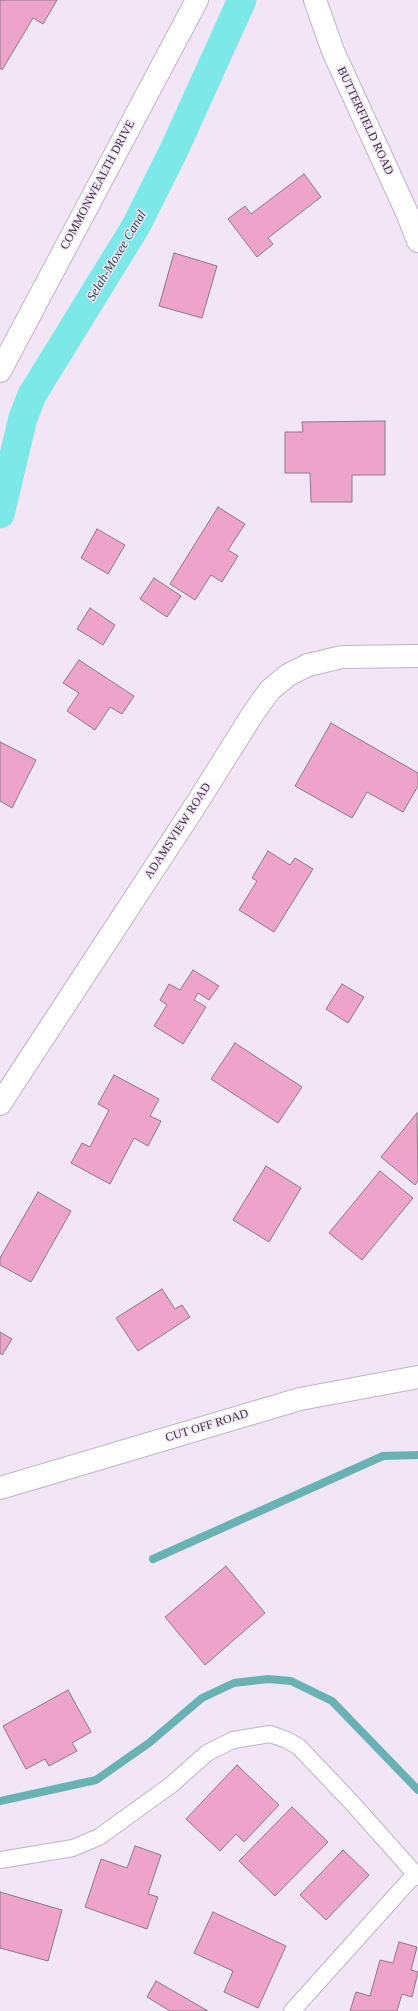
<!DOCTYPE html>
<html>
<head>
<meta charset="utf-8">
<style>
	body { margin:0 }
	canvas { display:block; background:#f1e5f6 }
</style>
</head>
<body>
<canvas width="418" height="2011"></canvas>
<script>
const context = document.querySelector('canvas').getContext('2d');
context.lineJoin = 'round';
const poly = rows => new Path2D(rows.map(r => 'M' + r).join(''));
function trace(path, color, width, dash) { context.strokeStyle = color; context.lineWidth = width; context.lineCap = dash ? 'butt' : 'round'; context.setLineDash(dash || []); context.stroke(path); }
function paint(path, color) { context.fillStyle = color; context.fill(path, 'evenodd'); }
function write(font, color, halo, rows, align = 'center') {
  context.font = font + ' Georgia,serif'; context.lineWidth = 3; context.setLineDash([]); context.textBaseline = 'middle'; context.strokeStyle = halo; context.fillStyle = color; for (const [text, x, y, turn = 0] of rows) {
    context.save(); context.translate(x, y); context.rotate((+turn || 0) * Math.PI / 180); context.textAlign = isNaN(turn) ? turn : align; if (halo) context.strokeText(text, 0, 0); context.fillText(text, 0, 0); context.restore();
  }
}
trace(poly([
	[153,1559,383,1456,418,1455],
	[0,1801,96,1780,149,1743,202,1698,234,1683,268,1679,291,1681,332,1701,418,1790]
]), '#68b2b4', 8);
trace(poly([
	[0,514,23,418,32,395,136,226,174,150,242,0]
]), '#7ce8e8', 29);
const building = poly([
	[0,0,57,0,43,24,33,18,2,70,0,68,0,0],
	[304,174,321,197,268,238,273,244,257,257,228,219,245,206,251,214,304,174],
	[174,253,217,266,202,318,159,306,174,253],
	[385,421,385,475,352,475,352,502,311,502,310,473,285,473,285,432,303,432,302,422,385,421],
	[218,507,245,524,228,550,238,556,222,582,211,575,195,600,170,584,218,507],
	[97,529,125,545,108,574,81,558,97,529],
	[154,578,181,596,167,617,140,599,154,578],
	[90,608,115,625,103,645,77,629,90,608],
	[79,660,134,696,122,714,110,707,95,730,67,711,79,693,63,683,79,660],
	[331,723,418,773,418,786,403,812,367,792,352,818,295,786,331,723],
	[0,742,36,760,12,808,0,801,0,742],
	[268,851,290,865,295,858,313,869,274,932,239,910,257,881,252,878,268,851],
	[193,970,219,986,209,1000,198,993,194,1000,206,1007,183,1044,154,1026,167,1005,160,1000,169,984,180,990,193,970],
	[342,984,364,997,348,1023,326,1009,342,984],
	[235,1043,302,1087,278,1123,211,1079,235,1043],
	[114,1075,159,1099,150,1116,161,1121,148,1146,134,1138,110,1184,71,1163,82,1143,90,1147,109,1110,98,1104,114,1075],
	[417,1113,418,1181,415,1185,381,1157,417,1113],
	[266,1166,301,1188,269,1242,233,1220,266,1166],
	[380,1171,413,1198,362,1260,329,1233,380,1171],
	[38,1192,71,1211,31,1282,0,1265,0,1258,38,1192],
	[162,1289,175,1309,182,1305,190,1317,138,1351,116,1318,162,1289],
	[0,1332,12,1339,2,1355,0,1353,0,1332],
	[226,1566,265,1613,205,1665,165,1617,226,1566],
	[68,1690,91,1732,72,1743,77,1751,49,1766,45,1759,26,1769,3,1726,68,1690],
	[237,1765,279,1805,244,1842,236,1834,220,1851,186,1819,237,1765],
	[292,1807,328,1842,275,1896,239,1861,292,1807],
	[135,1846,161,1855,148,1894,158,1897,147,1929,85,1907,101,1859,127,1868,135,1846],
	[343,1850,369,1875,326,1920,300,1895,343,1850],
	[0,1892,62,1910,48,1961,0,1948,0,1892],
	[213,1912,286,1946,258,2008,224,1992,233,1971,194,1953,213,1912],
	[399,1942,417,1947,411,1970,418,1972,412,1997,402,1994,397,2011,350,2011,356,1992,370,1996,380,1960,393,1963,399,1942],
	[156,1981,208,2011,170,2011,147,1997,156,1981]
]);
paint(building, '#eda3ca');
trace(building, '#8b7a82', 1);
const service = poly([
	[0,1860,73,1848,99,1837,171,1785,207,1753,233,1740,270,1734,287,1740,299,1747,353,1804,418,1877],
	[292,2011,415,1874]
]);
const minor = poly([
	[315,0,333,51,408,215,418,241],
	[0,371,197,0],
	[0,1104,197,803,254,712,270,690,288,675,308,665,342,657,418,656],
	[0,1488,300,1399,418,1377]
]);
trace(service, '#bfb4c3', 18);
trace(minor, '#bfb4c3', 24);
trace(service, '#fff', 16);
trace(minor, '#fff', 22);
write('12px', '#38343a', '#f1e5f6', [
	["BUTTERFIELD ROAD",365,121,65],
	["COMMONWEALTH DRIVE",98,185,-62],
	["ADAMSVIEW ROAD",178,831,-57],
	["CUT OFF ROAD",207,1426,-17]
]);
write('italic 13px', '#1f4f4f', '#f1e5f6', [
	["Selah-Moxee Canal",117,256,-59]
]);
</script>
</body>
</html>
